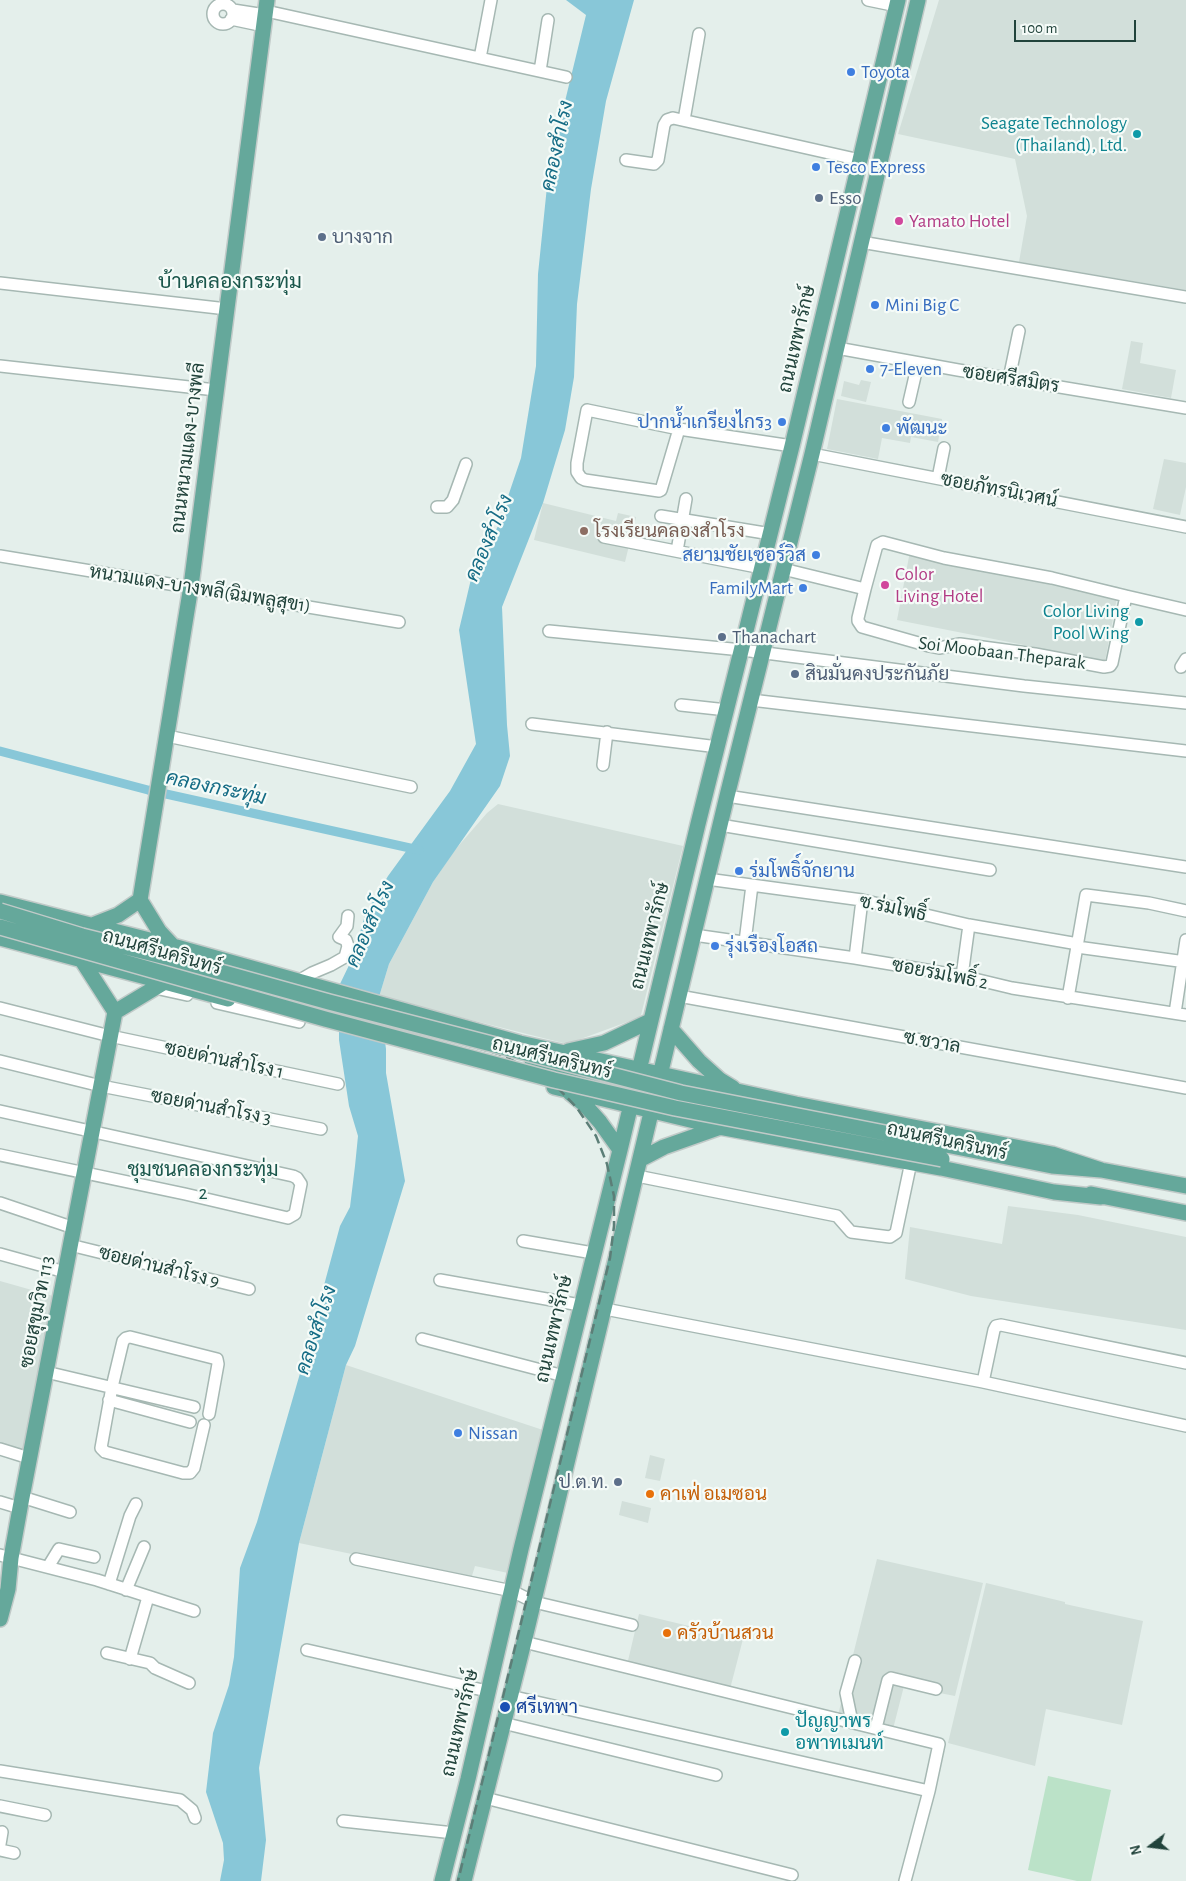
<!DOCTYPE html>
<html>
<head>
<meta charset="utf-8">
<style>
	body { margin:0 }
	#map { position:relative; width:1186px; height:1881px; overflow:hidden; background:#e4efeb; font-family:"Alegreya Sans",sans-serif }
	canvas { display:block }
	.north { position:absolute; left:1126px; top:1821px; width:50px; height:50px; -webkit-text-stroke:4px #f5fbf8; paint-order:stroke; rotate:255deg; font-size:14px; font-weight:700; line-height:20px; text-align:center; color:#21433b }
	.north::after { content:''; display:block; margin:auto; width:18px; height:22px; background:#21433b; clip-path:polygon(50% 0,100% 100%,50% 72%,0 100%) }
	.scale { position:absolute; left:1014px; top:20px; width:122px; height:22px; box-sizing:border-box; border:2px solid #21433b; border-top:0; padding-left:6px; font-size:15px; line-height:18px; white-space:nowrap; color:#21433b; -webkit-text-stroke:4px #f5fbf8; paint-order:stroke }
</style>
</head>
<body>
<div id="map">
<canvas width="1186" height="1881"></canvas>
<div class="north">N</div>
<div class="scale">100 m</div>
</div>
<script>
const context = document.querySelector('canvas').getContext('2d');
context.lineJoin = 'round';
function paint(path, color) { context.fillStyle = color; context.fill(path, 'evenodd'); }
const poly = rows => new Path2D(rows.map(r => 'M' + r).join(''));
function trace(path, color, width, dash) { context.strokeStyle = color; context.lineWidth = width; context.lineCap = dash ? 'butt' : 'round'; context.setLineDash(dash || []); context.stroke(path); }
function write(font, color, halo, rows, align = 'center') {
  context.font = font + ' "Alegreya Sans",Sarabun,sans-serif'; context.lineWidth = 4.5; context.setLineDash([]); context.textBaseline = 'middle'; context.strokeStyle = halo; context.fillStyle = color; for (const [text, x, y, turn = 0] of rows) {
    context.save(); context.translate(x, y); context.rotate((+turn || 0) * Math.PI / 180); context.textAlign = isNaN(turn) ? turn : align; if (halo) context.strokeText(text, 0, 0); context.fillText(text, 0, 0); context.restore();
  }
}
paint(poly([
	[939,0,1186,0,1186,290,1019,262,1027,216,1015,159,898,134],
	[1131,341,1143,343,1140,363,1176,370,1171,398,1122,389],
	[861,380,871,382,866,402,841,396,844,381,859,385],
	[837,399,942,419,938,442,911,437,910,443,882,438,878,459,827,449],
	[1164,459,1186,463,1186,487,1180,515,1153,509],
	[543,503,616,521,618,513,636,517,625,562,534,540],
	[911,546,1119,587,1105,661,897,620],
	[498,804,683,846,641,1015,638,1018,567,1044,379,997,389,964,433,882,454,851,487,813],
	[1008,1206,1078,1215,1186,1237,1186,1330,971,1296,905,1279,910,1227,1002,1244],
	[0,1281,53,1296,24,1453,0,1446],
	[346,1365,543,1430,508,1573,475,1566,471,1579,299,1543],
	[650,1455,665,1459,660,1481,645,1478],
	[622,1501,651,1508,648,1523,619,1515],
	[877,1559,983,1583,955,1696,904,1686,893,1729,838,1715],
	[986,1583,1065,1602,1065,1604,1143,1621,1122,1725,1046,1709,1035,1766,948,1743],
	[639,1614,743,1639,730,1689,627,1665]
]), '#d2dfda');
paint(poly([
	[1048,1776,1111,1790,1091,1881,1077,1881,1028,1870]
]), '#bbe2c8');
paint(poly([
	[566,0,634,0,606,101,591,189,577,304,574,377,565,430,543,503,502,607,507,725,510,756,500,786,433,882,389,964,379,997,386,1049,386,1073,405,1181,355,1346,346,1365,299,1543,259,1768,266,1840,261,1881,220,1881,224,1860,223,1843,206,1792,213,1733,229,1685,234,1657,240,1568,257,1522,303,1363,340,1226,350,1207,355,1166,358,1136,349,1106,339,1040,339,986,353,957,365,915,388,876,450,791,476,744,459,630,471,579,498,526,521,458,536,366,538,274,549,167,586,15]
]), '#88c7d8');
trace(poly([
	[0,751,148,790,419,850]
]), '#88c7d8', 9);
const minor = poly([
	[868,0,897,6],
	'213 14a10 10 0 1 1 20 0a10 10 0 1 1-20 0Z',
	[233,10,265,15],
	[266,11,566,77],
	[231,19,264,26],
	[480,58,491,0],
	[540,71,548,20],
	[684,120,699,34],
	[626,160,654,164,658,160,664,125,667,120,673,118,860,160],
	[861,242,1186,297],
	[0,283,227,309],
	[837,348,958,370,1186,408],
	[0,366,216,390],
	[1009,379,1019,331],
	[909,402,918,363],
	[679,429,661,490,659,491,585,480,581,478,577,472,577,463,587,410,679,429,792,446],
	[812,454,1186,527],
	[938,478,944,448],
	[437,507,447,507,453,500,466,464],
	[661,516,771,534],
	[604,537,762,568],
	[677,551,686,499],
	[0,556,399,622],
	[783,569,865,589,877,545,883,542,944,558,1052,578,1126,596,1112,663,1110,666,1104,667,1035,654,960,644,939,648,929,646,862,627,858,621,858,618,865,589],
	[1126,596,1186,610],
	[549,631,742,650,1024,686,1186,703],
	[1181,667,1186,659],
	[751,700,1186,751],
	[681,705,727,710],
	[532,724,718,747],
	[167,736,411,787],
	[603,765,607,732],
	[727,796,1186,867],
	[720,825,990,870],
	[707,879,862,900,969,925,1078,944],
	[694,935,855,958,962,976,1012,988,1186,1015],
	[745,942,752,885],
	[1077,947,1186,962],
	[855,958,862,900],
	[962,976,969,925],
	[300,980,312,973,331,965,345,957,348,946,346,940,339,937,347,926,348,916],
	[155,988,187,995],
	[679,996,1186,1088],
	[1068,998,1086,895,1149,903,1186,911],
	[217,1003,299,1022],
	[0,1008,110,1036,338,1084],
	[1175,1013,1186,940],
	[0,1061,101,1086,321,1129],
	[0,1111,293,1176,297,1178,301,1184,295,1214,288,1218,185,1194,0,1155],
	[637,1176,837,1216,851,1232,890,1237,896,1233,911,1162],
	[0,1203,74,1228],
	[523,1241,593,1253],
	[70,1245,249,1289],
	[0,1254,65,1272],
	[440,1280,580,1305],
	[605,1309,983,1382,1186,1426],
	[422,1339,564,1376],
	[46,1372,194,1407],
	[983,1382,994,1330,996,1326,1001,1325,1186,1363],
	[109,1400,190,1422],
	[204,1425,194,1468,190,1473,183,1473,105,1452,101,1448,112,1387,123,1341,126,1338,130,1337,217,1359,218,1364,209,1414],
	[0,1449,29,1458],
	[22,1497,70,1512],
	[0,1502,20,1508],
	[0,1555,97,1580,194,1611],
	[356,1559,512,1591,534,1602,632,1625],
	[48,1567,59,1549,94,1557],
	[109,1584,130,1516,136,1504],
	[126,1590,144,1547],
	[307,1650,487,1691],
	[107,1653,150,1663,155,1668,189,1683],
	[130,1659,148,1597],
	[510,1696,929,1791,939,1744,524,1642],
	[852,1722,846,1693,855,1661],
	[503,1723,716,1775],
	[876,1728,888,1680,891,1678,936,1689],
	[0,1771,180,1800,192,1810,195,1818],
	[485,1798,792,1875],
	[0,1806,45,1815],
	[343,1821,454,1833],
	[0,1844,2,1832],
	[0,1850,14,1853],
	[905,1881,929,1791]
]);
const major = poly([
	[0,902,173,946,520,1043,796,1104,1052,1154,1101,1170],
	[90,926,118,915,140,900],
	[0,938,228,999],
	[173,946,159,931,140,900,191,586,267,0],
	[115,1012,163,983],
	[671,1029,699,1061,720,1080,733,1088],
	[568,1051,604,1043,650,1021],
	[532,1065,664,1096],
	[554,1087,719,1127,941,1168,1054,1192,1101,1197],
	[570,1093,585,1105,600,1122,620,1150],
	[726,1109,778,1120],
	[946,1145,1052,1166,1101,1170,1186,1186],
	[641,1159,664,1147,718,1128],
	[1091,1194,1186,1213],
	[0,1619,8,1589,11,1558,20,1508,115,1012,81,959],
	[442,1881,468,1779,521,1549,620,1150,698,824,792,446,898,0],
	[464,1881,524,1642,727,796,812,454,918,0]
]);
trace(minor, '#a6b8b3', 14);
trace(major, '#c1cac8', 18);
trace(minor, '#fff', 11);
trace(major, '#65a89b', 15);
trace(poly([
	[0,918,499,1054,533,1070,556,1086,577,1108,596,1136,607,1164,614,1196,614,1226,610,1258,458,1881]
]), '#5c7e77', 2.5, [10, 5]);
const majorBridge = poly([
	[0,911,82,936,170,958,329,1002,681,1093,946,1145],
	[0,927,325,1019,554,1080,675,1108,942,1159]
]);
trace(majorBridge, '#c1cac8', 18, []);
trace(majorBridge, '#65a89b', 15);
for (const [x, y, r, color] of [
	[851,72,5,"#3f7fe0"],
	[1137,134,5,"#0f9aa8"],
	[816,167,5,"#3f7fe0"],
	[819,198,5,"#5c6f8a"],
	[899,221,5,"#d1479c"],
	[322,237,5,"#5c6f8a"],
	[875,305,5,"#3f7fe0"],
	[870,369,5,"#3f7fe0"],
	[782,422,5,"#3f7fe0"],
	[886,428,5,"#3f7fe0"],
	[584,531,5,"#8d6e63"],
	[816,555,5,"#3f7fe0"],
	[885,585,5,"#d1479c"],
	[803,588,5,"#3f7fe0"],
	[1139,622,5,"#0f9aa8"],
	[722,637,5,"#5c6f8a"],
	[795,674,5,"#5c6f8a"],
	[739,871,5,"#3f7fe0"],
	[715,946,5,"#3f7fe0"],
	[458,1433,5,"#3f7fe0"],
	[618,1482,5,"#5c6f8a"],
	[650,1494,5,"#e8710a"],
	[667,1633,5,"#e8710a"],
	[505,1707,6,"#1a4fb4"],
	[785,1732,5,"#0f9aa8"]
]) { const dot = new Path2D(); dot.arc(x, y, r, 0, 2 * Math.PI); context.fillStyle = color; context.fill(dot); trace(dot, '#f5fbf8', 2); }
write('19px', '#366cbe', '#f5fbf8', [
	["Toyota",861,72],
	["Tesco Express",826,167],
	["Mini Big C",885,305],
	["7-Eleven",880,369],
	["ปากน้ำเกรียงไกร3",772,422,"right"],
	["พัฒนะ",896,428],
	["สยามชัยเซอร์วิส",806,555,"right"],
	["FamilyMart",793,588,"right"],
	["ร่มโพธิ์จักยาน",749,871],
	["รุ่งเรืองโอสถ",725,946],
	["Nissan",468,1433]
], 'left');
write('19px', '#0d838f', '#f5fbf8', [
	["Seagate Technology",1127,123],
	["(Thailand), Ltd.",1127,145],
	["Color Living",1129,611],
	["Pool Wing",1129,633],
	["ปัญญาพร",795,1721,"left"],
	["อพาทเมนท์",795,1743,"left"]
], 'right');
write('19px', '#4e5e75', '#f5fbf8', [
	["Esso",829,198],
	["บางจาก",332,237],
	["Thanachart",732,637],
	["สินมั่นคงประกันภัย",805,674],
	["ป.ต.ท.",608,1482,"right"]
], 'left');
write('19px', '#b23c85', '#f5fbf8', [
	["Yamato Hotel",909,221],
	["Color",895,574],
	["Living Hotel",895,596]
], 'left');
write('19px', '#21433b', '#f5fbf8', [
	["ถนนเทพารักษ์",797,339,-77],
	["ซอยศรีสมิตร",1011,379,9],
	["ถนนหนามแดง-บางพลี",188,448,-83],
	["ซอยภัทรนิเวศน์",999,490,11],
	["หนามแดง-บางพลี(ฉิมพลูสุข1)",200,589,9],
	["Soi Moobaan Theparak",1002,653,7],
	["ซ.ร่มโพธิ์",893,908,12],
	["ถนนเทพารักษ์",650,936,-76],
	["ถนนศรีนครินทร์",162,952,16],
	["ซอยร่มโพธิ์ 2",940,974,11],
	["ซ.ชวาล",932,1042,10],
	["ถนนศรีนครินทร์",552,1058,14],
	["ซอยด่านสำโรง 1",224,1060,12],
	["ซอยด่านสำโรง 3",211,1107,11],
	["ถนนศรีนครินทร์",947,1141,12],
	["ซอยด่านสำโรง 9",159,1267,14],
	["ซอยสุขุมวิท 113",37,1312,-79],
	["ถนนเทพารักษ์",554,1329,-77],
	["ถนนเทพารักษ์",460,1723,-77]
]);
write('19px', '#785e54', '#f5fbf8', [
	["โรงเรียนคลองสำโรง",594,531]
], 'left');
write('19px', '#c56008', '#f5fbf8', [
	["คาเฟ่ อเมซอน",660,1494],
	["ครัวบ้านสวน",677,1633]
], 'left');
write('19px', '#164399', '#f5fbf8', [
	["ศรีเทพา",516,1707]
], 'left');
write('italic 20px', '#156c85', '#f5fbf8', [
	["คลองสำโรง",557,146,-78],
	["คลองสำโรง",489,538,-67],
	["คลองกระทุ่ม",216,788,12],
	["คลองสำโรง",370,924,-66],
	["คลองสำโรง",316,1330,-72]
]);
write('20px', '#1b574c', '#f5fbf8', [
	["ชุมชนคลองกระทุ่ม",203,1170],
	["2",203,1193]
]);
write('21px', '#1b574c', '#f5fbf8', [
	["บ้านคลองกระทุ่ม",230,282]
]);
</script>
</body>
</html>
